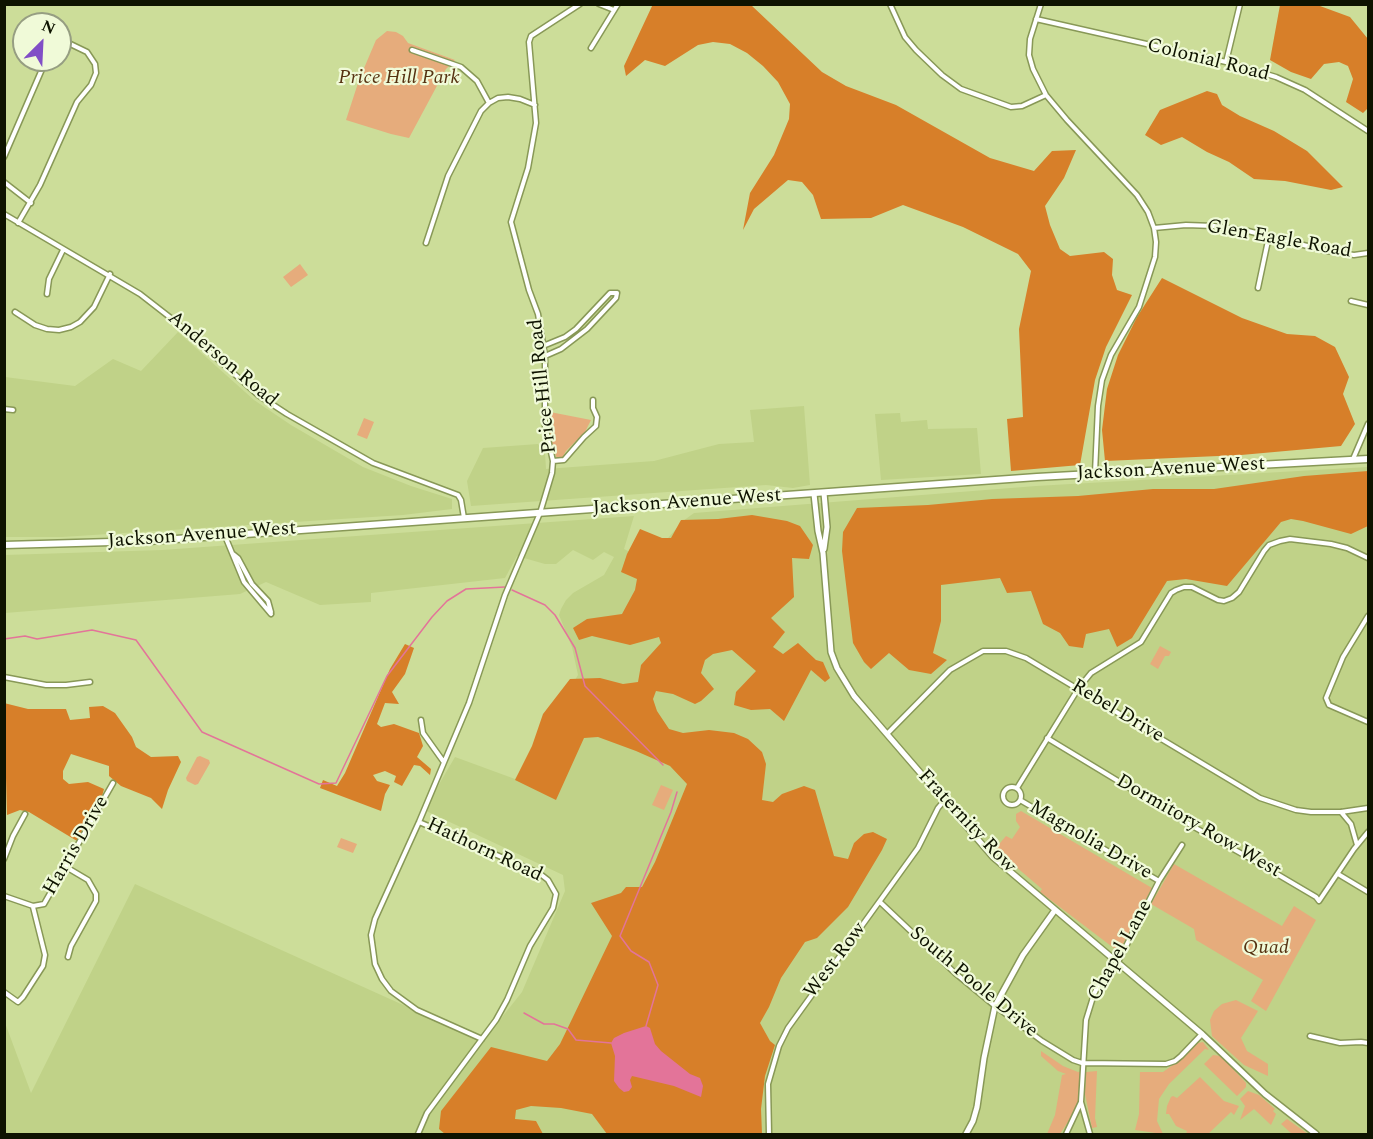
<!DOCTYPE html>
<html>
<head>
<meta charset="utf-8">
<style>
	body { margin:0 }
	#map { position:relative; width:1373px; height:1139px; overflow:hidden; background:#cd9; font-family:Spectral,serif }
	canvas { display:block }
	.frame { position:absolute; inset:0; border:6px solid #0e1300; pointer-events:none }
	.north { position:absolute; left:12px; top:12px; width:60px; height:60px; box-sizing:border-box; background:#f0fad8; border:2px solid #969e82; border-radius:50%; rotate:24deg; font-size:16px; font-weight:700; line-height:24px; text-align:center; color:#0e1300 }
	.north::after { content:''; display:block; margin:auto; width:21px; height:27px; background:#814ec6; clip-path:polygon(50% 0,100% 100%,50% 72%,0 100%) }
</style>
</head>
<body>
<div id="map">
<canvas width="1373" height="1139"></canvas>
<div class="frame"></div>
<div class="north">N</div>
</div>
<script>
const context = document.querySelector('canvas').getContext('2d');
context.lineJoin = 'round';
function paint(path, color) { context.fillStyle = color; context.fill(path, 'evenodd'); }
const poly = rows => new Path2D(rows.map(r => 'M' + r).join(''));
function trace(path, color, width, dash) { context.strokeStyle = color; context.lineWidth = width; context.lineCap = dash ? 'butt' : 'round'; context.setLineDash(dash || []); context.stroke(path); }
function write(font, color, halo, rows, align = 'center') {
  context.font = font + ' Spectral,serif'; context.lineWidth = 4.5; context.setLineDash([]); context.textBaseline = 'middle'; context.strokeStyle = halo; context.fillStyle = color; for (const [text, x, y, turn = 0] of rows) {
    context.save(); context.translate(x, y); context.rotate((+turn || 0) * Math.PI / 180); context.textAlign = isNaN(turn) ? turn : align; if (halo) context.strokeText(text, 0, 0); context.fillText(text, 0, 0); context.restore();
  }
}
paint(poly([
	[178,332,254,400,291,425,363,467,411,486,452,499,452,509,403,515,62,537,5,537,5,377,75,386,113,359,141,371],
	[804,406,810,485,793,488,766,485,471,506,467,481,483,448,538,444,545,453,546,469,654,461,719,444,754,442,750,410],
	[900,413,901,422,927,420,928,429,977,428,981,474,881,480,875,414],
	[1368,467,1368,1134,5,1134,4,1020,31,1093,135,884,483,1041,522,992,565,891,563,875,424,810,455,757,515,779,578,675,572,647,559,615,561,609,566,600,573,593,604,575,614,557,604,552,593,560,573,550,556,564,545,564,517,556,505,578,371,593,371,602,320,605,266,582,240,594,5,613,5,555,162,550,634,516,624,549,656,565,668,538,683,521,694,513,1036,486]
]), '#c0d288');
paint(poly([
	[387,31,396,32,403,36,408,43,455,60,446,69,409,138,391,134,346,120,359,80,376,40],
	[300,264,308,275,291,287,283,277],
	[550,412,591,420,585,432,566,451,561,460,557,459,549,435],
	[364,418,374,422,367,439,357,435],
	[1160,646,1171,652,1169,656,1165,656,1158,669,1150,664],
	[200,756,209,760,210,763,198,784,195,785,187,781,186,778,197,757],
	[661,785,673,790,664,810,652,805],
	[1021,811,1152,888,1119,952,1040,892,1042,889,995,849,1006,836,1012,839,1020,827,1016,821,1016,814],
	[341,838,357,844,353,853,337,847],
	[1174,864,1282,926,1294,906,1316,920,1266,1011,1251,1001,1263,980,1196,940,1194,929,1151,904],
	[1236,1000,1258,1011,1241,1038,1247,1051,1268,1064,1268,1076,1244,1065,1212,1036,1210,1020,1214,1011,1222,1004],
	[1203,1042,1209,1050,1205,1049,1169,1084,1159,1099,1157,1121,1163,1134,1135,1130,1139,1114,1140,1072,1163,1072,1184,1057,1198,1043],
	[1041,1051,1063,1066,1078,1072,1082,1071,1081,1102,1060,1134,1047,1134,1055,1115,1062,1075,1066,1074,1058,1071,1041,1056],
	[1213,1055,1221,1056,1246,1083,1246,1087,1237,1096,1204,1064],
	[1097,1071,1095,1118,1097,1127,1092,1128,1085,1094,1086,1072],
	[1200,1077,1224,1101,1239,1106,1234,1115,1231,1112,1208,1134,1186,1134,1187,1131,1176,1126,1169,1114,1166,1114,1167,1106,1171,1097,1173,1096,1177,1098],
	[1248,1091,1259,1095,1275,1109,1273,1111,1276,1114,1271,1125,1254,1109,1240,1120,1245,1106,1240,1099],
	[1287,1119,1308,1134,1292,1134,1281,1124]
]), '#e6ac7c');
paint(poly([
	[653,4,751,5,822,72,846,86,896,105,990,158,1034,171,1052,151,1076,150,1064,178,1045,206,1050,225,1060,249,1070,256,1104,252,1113,259,1112,275,1117,290,1132,295,1106,347,1095,380,1080,465,1011,471,1007,419,1023,417,1019,329,1031,271,1018,254,963,227,903,205,871,218,821,219,813,195,802,182,788,180,754,209,743,230,750,193,774,155,789,119,790,104,778,82,763,66,747,53,730,44,713,42,698,45,665,66,645,60,626,76,624,66],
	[1309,5,1320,6,1350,17,1368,39,1368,108,1363,113,1346,102,1353,79,1348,66,1339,62,1324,64,1311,79,1291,72,1270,60,1280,5],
	[1207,91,1217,94,1222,105,1240,116,1274,131,1307,151,1343,187,1331,190,1285,181,1254,179,1229,162,1207,152,1182,137,1161,145,1145,135,1160,110],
	[1162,278,1242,318,1287,334,1315,336,1335,347,1349,377,1343,394,1355,424,1341,446,1241,455,1105,461,1102,430,1107,389,1118,355,1137,317],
	[1368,471,1368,526,1351,534,1303,521,1291,519,1281,522,1227,586,1186,579,1167,581,1132,638,1117,647,1109,629,1086,634,1083,648,1069,646,1060,633,1043,624,1031,591,1007,593,1000,578,941,585,941,621,933,653,947,660,931,674,909,670,889,653,871,669,864,662,853,643,842,551,843,532,857,508,928,505,992,499,1078,496,1153,489,1214,489,1304,476],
	[752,515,787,521,800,526,813,545,809,559,792,558,794,597,771,618,785,632,773,647,783,654,798,643,816,660,823,662,830,678,825,682,811,670,784,721,770,709,751,710,734,705,736,692,756,671,732,650,713,654,705,660,701,673,714,689,701,701,695,704,673,694,656,691,653,699,657,711,669,729,683,733,709,730,734,733,748,739,762,752,766,764,762,800,773,802,782,794,804,786,815,790,834,856,848,859,854,843,864,834,873,832,887,839,882,850,848,907,817,938,805,942,781,978,769,1007,760,1023,770,1041,775,1045,765,1076,761,1109,762,1134,607,1134,592,1114,561,1108,531,1106,516,1110,515,1119,536,1121,543,1134,445,1134,439,1129,441,1111,491,1047,547,1061,560,1044,612,936,591,903,621,893,626,887,642,887,655,862,687,784,670,766,636,751,598,737,584,738,556,800,515,780,532,746,543,714,570,679,600,678,623,684,638,682,641,665,661,643,659,637,630,645,592,636,579,640,573,628,587,619,622,614,635,590,637,579,621,572,627,554,640,529,662,538,671,538,681,520,718,519],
	[405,644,414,648,405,674,392,692,399,704,385,703,377,724,381,727,394,724,419,733,423,746,417,757,431,769,430,775,420,766,414,765,402,786,394,782,396,776,385,771,373,775,377,781,390,785,385,794,381,811,320,788,323,780,337,786,345,773,390,669],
	[4,703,28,709,66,709,70,720,90,718,89,707,103,706,115,713,132,737,136,747,151,757,178,756,181,762,168,790,162,809,151,798,121,786,109,776,109,766,71,754,63,771,63,779,69,784,88,782,104,789,101,800,77,841,29,812,20,810,7,815]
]), '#d77f29');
paint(poly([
	[646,1026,650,1028,655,1044,661,1051,690,1074,700,1078,703,1086,701,1097,674,1086,632,1076,630,1080,632,1087,629,1091,624,1092,619,1088,614,1081,615,1056,611,1043,614,1038,624,1033]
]), '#e37499');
trace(poly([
	[512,590,545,605,555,615,575,648,585,686,663,765],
	[4,639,25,636,37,639,92,630,136,640,202,732,319,784,336,783,387,676,432,617,447,601,466,589,505,587],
	[524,1013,544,1024,554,1024,568,1029,576,1040,611,1043],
	[646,1026,658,985,649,962,631,951,620,936,671,812,677,792]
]), '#e37499', 1.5);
const minor = poly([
	[599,4,614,10],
	[890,4,905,37,916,50,942,75,961,89,1011,107,1022,106,1046,95],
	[1041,4,1030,39,1029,55,1033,69,1046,95,1067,120,1137,195,1148,212,1154,228,1156,242,1155,257,1139,307,1111,355,1102,380,1098,406,1095,473],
	[1036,19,1226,62,1276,77,1305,90,1368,131],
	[591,48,618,4],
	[412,50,461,67,477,81,489,103],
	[1226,62,1240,4],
	[4,157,46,60],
	[4,182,31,203],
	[4,214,140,294,176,322,258,395,287,414,373,463,458,495,461,500,464,518],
	[18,223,40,185,77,102,91,85,96,73,95,64,87,52,60,39],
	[1154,228,1186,225,1214,226,1248,231,1327,251,1354,255,1368,253],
	[426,243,448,176,481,111,489,103,498,98,508,97,520,99,535,105],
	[1258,288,1269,236],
	[47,294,49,279,63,250],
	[1351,301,1368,305],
	[15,312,35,325,47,329,59,330,71,327,80,322,94,307,110,274],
	[543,346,565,337,576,329,610,293,617,293],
	[545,356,561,349,587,329,616,298,617,293],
	[4,409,13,410],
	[1353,459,1368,424],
	[553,461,564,460,584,437,596,426,597,417,593,408,593,400],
	[225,536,244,582,271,614],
	[233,554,238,558,252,584,268,601,271,612],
	[1368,616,1343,657,1326,698,1329,705,1368,722],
	[4,677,46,685,66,685,90,682],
	[421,720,423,733,443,761],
	[887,734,950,670,983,651,1006,651,1026,658,1260,798,1296,810,1311,812,1341,812,1368,808],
	[1047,738,1194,827,1260,864,1316,897,1319,901,1354,849,1368,832],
	'1003 796a9 9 0 1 1 18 0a9 9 0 1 1-18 0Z',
	[1017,788,1078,689,1091,673,1141,642,1171,593,1176,590,1184,587,1192,587,1218,600,1224,601,1232,598,1239,592,1264,551,1269,545,1280,541,1290,539,1331,544,1347,548,1368,558],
	[1020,800,1159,881],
	[1341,812,1351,824,1357,845],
	[4,859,13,836,25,814],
	[66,867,88,880,96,894,96,901,71,946,68,957],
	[1338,874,1368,892],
	[4,896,33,906,44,904,113,783],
	[880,902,955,973,995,1006,1042,1041,1073,1060,1082,1063,1166,1064,1175,1061,1181,1056,1202,1034],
	[4,992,18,1002,23,997,43,966,45,955,33,907],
	[1310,1036,1340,1043,1361,1042,1368,1043],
	[482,1039,417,1010,391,991,382,979,375,964,371,935,375,919,419,822,469,703,505,595,540,513,552,473,553,461,545,426,545,356,538,314,529,290,511,222,528,168,536,123,529,42,531,36,580,4],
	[1081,1102,1086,1020,1094,994,1099,984,1118,962,1159,881,1182,845],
	[418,1134,427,1113,496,1020,507,1000,530,946,553,908,556,894,548,880,539,873,419,822],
	[769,1134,768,1084,779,1046,788,1028,918,848,938,808,944,801],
	[1066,1134,1081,1102,1090,1134]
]);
const tertiary = poly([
	[814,494,818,531,823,553,831,652,837,668,854,696,993,857,1202,1034,1265,1094,1316,1134],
	[824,549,827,527,824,493],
	[966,1134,973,1121,977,1107,984,1058,995,1006,1023,955,1055,910]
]);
const secondary = poly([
	[4,545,148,541,1037,477,1368,459]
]);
trace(minor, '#889857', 7);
trace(tertiary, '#889857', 8);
trace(secondary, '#889857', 9);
trace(minor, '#fff', 4);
trace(tertiary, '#fff', 5);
trace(secondary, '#fff', 6);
write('20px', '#0e1300', '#f0fad8', [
	["Colonial Road",1208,61,14],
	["Glen Eagle Road",1279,240,10],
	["Anderson Road",222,360,40],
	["Price Hill Road",544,386,-96],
	["Jackson Avenue West",1171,470,-3],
	["Jackson Avenue West",687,503,-4],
	["Jackson Avenue West",202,536,-4],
	["Rebel Drive",1117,712,31],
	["Fraternity Row",966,822,47],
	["Dormitory Row West",1198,827,30],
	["Magnolia Drive",1090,841,30],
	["Harris Drive",77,846,-60],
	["Hathorn Road",484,851,25],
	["Chapel Lane",1121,951,-61],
	["West Row",836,961,-53],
	["South Poole Drive",973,983,40]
]);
write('italic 20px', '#563211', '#f0fad8', [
	["Price Hill Park",399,79],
	["Quad",1266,949]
]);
</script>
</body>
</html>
